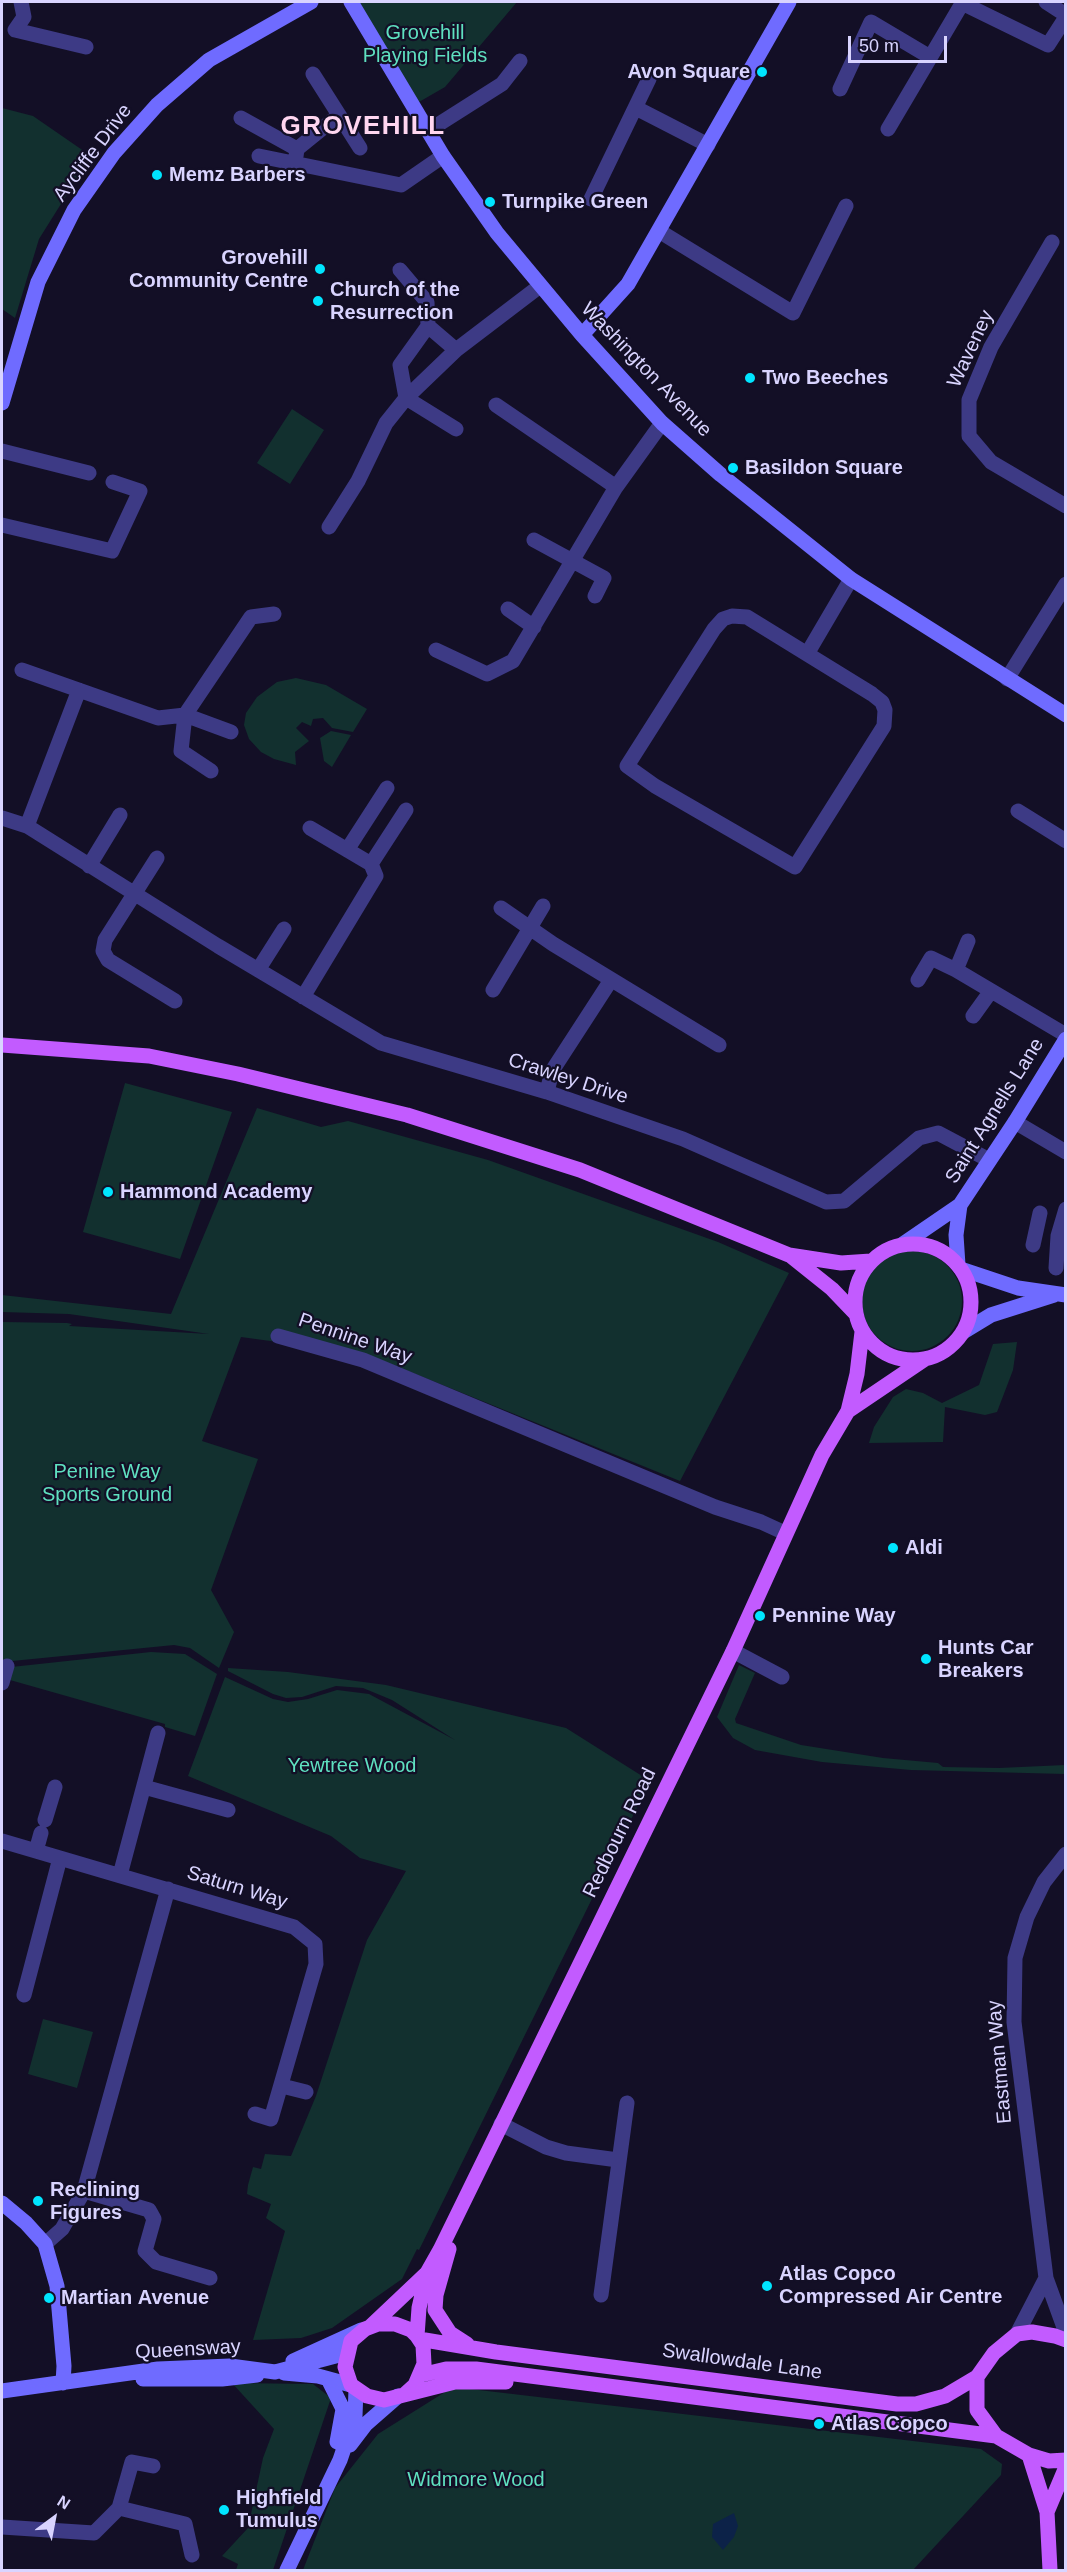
<!DOCTYPE html>
<html>
<head>
<meta charset="utf-8">
<style>
	body { margin:0 }
	#map { position:relative; width:1067px; height:2572px; overflow:hidden; background:#130f26; font-family:Arial,sans-serif }
	canvas { display:block }
	.frame { position:absolute; inset:0; border:3px solid #d9d4ff; pointer-events:none }
	.north { position:absolute; left:24px; top:2488px; width:60px; height:60px; -webkit-text-stroke:4px #130f26; paint-order:stroke; rotate:32deg; font-size:16px; font-weight:700; line-height:24px; text-align:center; color:#d9d4ff }
	.north::after { content:''; display:block; margin:auto; width:21px; height:27px; background:#d9d4ff; clip-path:polygon(50% 0,100% 100%,50% 72%,0 100%) }
	.scale { position:absolute; left:848px; top:36px; width:99px; height:27px; box-sizing:border-box; border:3px solid #d9d4ff; border-top:0; padding-left:8px; font-size:18px; line-height:21px; white-space:nowrap; color:#d9d4ff; -webkit-text-stroke:4px #130f26; paint-order:stroke }
</style>
</head>
<body>
<div id="map">
<canvas width="1067" height="2572"></canvas>
<div class="frame"></div>
<div class="north">N</div>
<div class="scale">50 m</div>
</div>
<script>
const context = document.querySelector('canvas').getContext('2d');
context.lineJoin = 'round';
function paint(path, color) { context.fillStyle = color; context.fill(path, 'evenodd'); }
const poly = rows => new Path2D(rows.map(r => 'M' + r).join(''));
function trace(path, color, width, dash) { context.strokeStyle = color; context.lineWidth = width; context.lineCap = dash ? 'butt' : 'round'; context.setLineDash(dash || []); context.stroke(path); }
function write(font, color, halo, rows, align = 'center') {
  context.font = font + ' Arial,sans-serif'; context.lineWidth = 4.5; context.setLineDash([]); context.textBaseline = 'middle'; context.strokeStyle = halo; context.fillStyle = color; for (const [text, x, y, turn = 0] of rows) {
    context.save(); context.translate(x, y); context.rotate((+turn || 0) * Math.PI / 180); context.textAlign = isNaN(turn) ? turn : align; if (halo) context.strokeText(text, 0, 0); context.fillText(text, 0, 0); context.restore();
  }
}
paint(poly([
	[351,2,517,2,445,87,412,106],
	[2,108,33,116,91,156,39,239,15,318,2,309],
	[292,409,324,430,290,484,257,463],
	[296,678,326,685,367,709,353,732,332,728,323,718,313,719,311,726,302,722,296,728,309,741,295,752,296,765,274,759,261,752,249,739,244,725,246,713,257,697,277,682],
	[331,731,351,735,332,767,324,761,320,738],
	[125,1083,232,1112,180,1259,83,1232],
	[257,1108,321,1127,348,1121,488,1160,718,1242,789,1273,680,1481,366,1354,241,1337,202,1441,258,1459,211,1590,234,1632,219,1668,190,1648,174,1645,2,1662,2,1322,67,1323,72,1324,69,1326,209,1334,69,1314,2,1312,2,1295,171,1314],
	'862 1301a50 50 0 1 1 100 0a50 50 0 1 1-100 0Z',
	[1017,1342,1013,1370,997,1412,985,1415,945,1407,943,1442,869,1443,874,1427,893,1397,906,1389,923,1393,942,1403,979,1385,993,1344],
	[151,1652,185,1654,217,1674,195,1736,165,1727,165,1724,10,1680,2,1668],
	[739,1665,755,1673,735,1719,736,1723,801,1745,883,1758,938,1763,943,1767,999,1768,1065,1765,1065,1774,911,1770,822,1762,755,1750,733,1738,717,1717],
	[228,1668,288,1672,386,1685,566,1728,650,1781,419,2250,417,2249,402,2279,332,2328,301,2338,253,2340,285,2231,266,2218,271,2204,247,2194,248,2185,253,2167,261,2169,265,2154,291,2156,316,2096,367,1940,406,1871,360,1858,331,1836,188,1776,225,1677,273,1699,288,1702,308,1699,337,1690,369,1694,455,1740,392,1700,363,1688,336,1686,302,1697,286,1698,273,1694,228,1671],
	[43,2019,93,2032,77,2088,28,2074],
	[232,2383,313,2384,331,2398,273,2570,236,2570,238,2564,222,2556,248,2528,263,2458,274,2429],
	[453,2387,981,2449,1002,2464,1001,2475,913,2570,303,2570,335,2488,378,2434]
]), '#12302f');
paint(poly([
	[734,2513,738,2526,734,2537,723,2550,712,2537,713,2524]
]), '#0c2248');
trace(poly([
	[21,2,24,17,15,30,86,47],
	[1046,2,1066,15],
	[962,3,1048,45,1066,17],
	[313,74,360,148],
	[840,89,871,22,930,57],
	[636,108,708,145],
	[241,118,297,149],
	[888,129,963,2],
	[428,131,502,84,520,61],
	[259,156,401,185,443,156],
	[295,164,297,149,339,115],
	[591,199,649,79],
	[659,231,793,313,846,206],
	[1052,242,991,347,969,400,969,436,991,462,1066,506],
	[400,270,427,302,428,326],
	[496,405,616,487],
	[456,429,406,398,400,365,428,326,456,350],
	[2,451,89,473],
	[2,525,112,551,140,491,113,482],
	[329,527,358,481,386,423,406,398,456,350,540,286],
	[534,540,604,578,595,596],
	[508,609,534,627],
	[732,616,747,617,872,694,882,702,885,710,884,726,795,867,655,786,627,766,714,629,723,619,732,616],
	[436,650,487,674,513,661,616,487,662,423],
	[807,654,851,579],
	[22,670,158,718,185,715,251,617,274,614],
	[1007,679,1066,584],
	[211,771,181,751,185,715,231,732],
	[1018,811,1066,841],
	[2,818,27,826,218,946,381,1043,547,1092,683,1139,826,1202,844,1201,919,1138,938,1133,989,1160],
	[27,826,79,690],
	[310,828,371,864],
	[347,850,387,788],
	[157,858,105,940,103,951,108,960,175,1001],
	[89,866,120,815],
	[501,908,553,944,719,1045],
	[258,970,284,929],
	[956,970,968,941],
	[918,980,931,958,956,970,1066,1035],
	[493,990,543,906],
	[303,997,376,876,371,864,406,810],
	[973,1016,991,991],
	[547,1092,552,1071,611,980],
	[1015,1122,1066,1152],
	[1033,1245,1040,1213],
	[1056,1268,1058,1236,1066,1209],
	[278,1336,363,1360,715,1507,761,1522,785,1533],
	[733,1651,782,1677],
	[2,1683,7,1666],
	[144,1787,228,1810],
	[45,1820,55,1787],
	[2,1841,294,1927,315,1944,316,1964,271,2119,255,2114],
	[36,1851,41,1833],
	[1066,1854,1044,1882,1027,1917,1015,1958,1014,2022,1046,2278,1066,2333],
	[120,1875,158,1733],
	[24,1995,60,1858],
	[282,2086,306,2092],
	[501,2124,546,2147,566,2153,618,2160],
	[84,2191,149,2210,154,2219,145,2251,156,2262,210,2278],
	[45,2244,62,2229,84,2191,168,1889],
	[601,2295,627,2103],
	[1017,2334,1046,2278],
	[119,2508,185,2524,192,2555],
	[2,2527,94,2533,119,2508,132,2462,153,2466]
]), '#3d3a85', 15);
trace(poly([
	[351,2,443,156,497,233,582,335,662,423,721,475,851,579,1066,715],
	[582,335,628,284,789,2],
	[2,403,38,282,74,210,114,153,157,105,209,60,311,2],
	[903,1244,960,1205,1015,1122,1066,1039],
	[958,1265,956,1235,960,1205],
	[961,1269,1018,1288,1066,1295],
	[963,1332,991,1315,1054,1295],
	[2,2203,26,2223,45,2244,57,2286,64,2366,63,2383],
	[293,2361,361,2330],
	[284,2373,318,2376,351,2385],
	[143,2379,222,2379,257,2375],
	[328,2379,343,2409,337,2442],
	[2,2391,158,2369,230,2366,275,2372,347,2353],
	[350,2445,366,2424,398,2396],
	[287,2570,340,2460,355,2416,356,2389]
]), '#6f6bff', 15);
trace(poly([
	[2,1045,149,1056,238,1074,407,1115,580,1170,789,1255,841,1263,871,1261],
	'855 1302a58 58 0 1 1 116 0a58 58 0 1 1-116 0Z',
	[792,1257,832,1289,855,1313],
	[848,1411,925,1359],
	[449,2249,436,2295,435,2310,450,2333,467,2344],
	[371,2326,427,2273,440,2250,733,1651,822,1455,848,1411,857,1374,862,1332],
	[417,2336,419,2308,427,2273],
	[419,2339,496,2352,897,2404,916,2404,945,2396,977,2377],
	[1066,2340,1055,2336,1032,2332,1017,2334,994,2353,977,2377,977,2410,996,2436,1029,2455,1049,2461,1066,2460],
	[421,2375,446,2369,476,2369,996,2436],
	[405,2394,415,2385,424,2364,423,2345,417,2336,411,2330,395,2324,378,2324,365,2329,351,2341,345,2367,351,2385,367,2396,384,2400,455,2382,506,2382],
	[1029,2455,1047,2512,1050,2570],
	[1047,2512,1066,2467]
]), '#c25bff', 15);
for (const [x, y, r, color] of [
	[762,72,6,"#00e5ff"],
	[157,175,6,"#00e5ff"],
	[490,202,6,"#00e5ff"],
	[320,269,6,"#00e5ff"],
	[318,301,6,"#00e5ff"],
	[750,378,6,"#00e5ff"],
	[733,468,6,"#00e5ff"],
	[108,1192,6,"#00e5ff"],
	[893,1548,6,"#00e5ff"],
	[760,1616,6,"#00e5ff"],
	[926,1659,6,"#00e5ff"],
	[38,2201,6,"#00e5ff"],
	[767,2286,6,"#00e5ff"],
	[49,2298,6,"#00e5ff"],
	[819,2424,6,"#00e5ff"],
	[224,2510,6,"#00e5ff"]
]) { const dot = new Path2D(); dot.arc(x, y, r, 0, 2 * Math.PI); context.fillStyle = color; context.fill(dot); trace(dot, '#130f26', 2); }
write('20px', '#5fe0c0', '#130f26', [
	["Grovehill",425,33],
	["Playing Fields",425,56],
	["Penine Way",107,1472],
	["Sports Ground",107,1495],
	["Yewtree Wood",352,1766],
	["Widmore Wood",476,2480]
]);
write('bold 20px', '#d9d4ff', '#130f26', [
	["Avon Square",750,72,"right"],
	["Memz Barbers",169,175],
	["Turnpike Green",502,202],
	["Grovehill",308,258,"right"],
	["Community Centre",308,281,"right"],
	["Church of the",330,290],
	["Resurrection",330,313],
	["Two Beeches",762,378],
	["Basildon Square",745,468],
	["Hammond Academy",120,1192],
	["Aldi",905,1548],
	["Pennine Way",772,1616],
	["Hunts Car",938,1648],
	["Breakers",938,1671],
	["Reclining",50,2190],
	["Figures",50,2213],
	["Atlas Copco",779,2274],
	["Compressed Air Centre",779,2297],
	["Martian Avenue",61,2298],
	["Atlas Copco",831,2424],
	["Highfield",236,2498],
	["Tumulus",236,2521]
], 'left');
write('20px', '#d9d4ff', '#130f26', [
	["Aycliffe Drive",93,153,-53],
	["Waveney",971,349,-65],
	["Washington Avenue",646,370,46],
	["Crawley Drive",568,1079,18],
	["Saint Agnells Lane",995,1111,-58],
	["Pennine Way",355,1339,19],
	["Redbourn Road",620,1833,-64],
	["Saturn Way",237,1888,17],
	["Eastman Way",1000,2062,-95],
	["Queensway",188,2350,-3],
	["Swallowdale Lane",742,2362,8]
]);
context.letterSpacing = '1.5px';
write('bold 26px', '#ffd6f0', '#130f26', [
	["GROVEHILL",363,127]
]);
context.letterSpacing = '0px';
</script>
</body>
</html>
